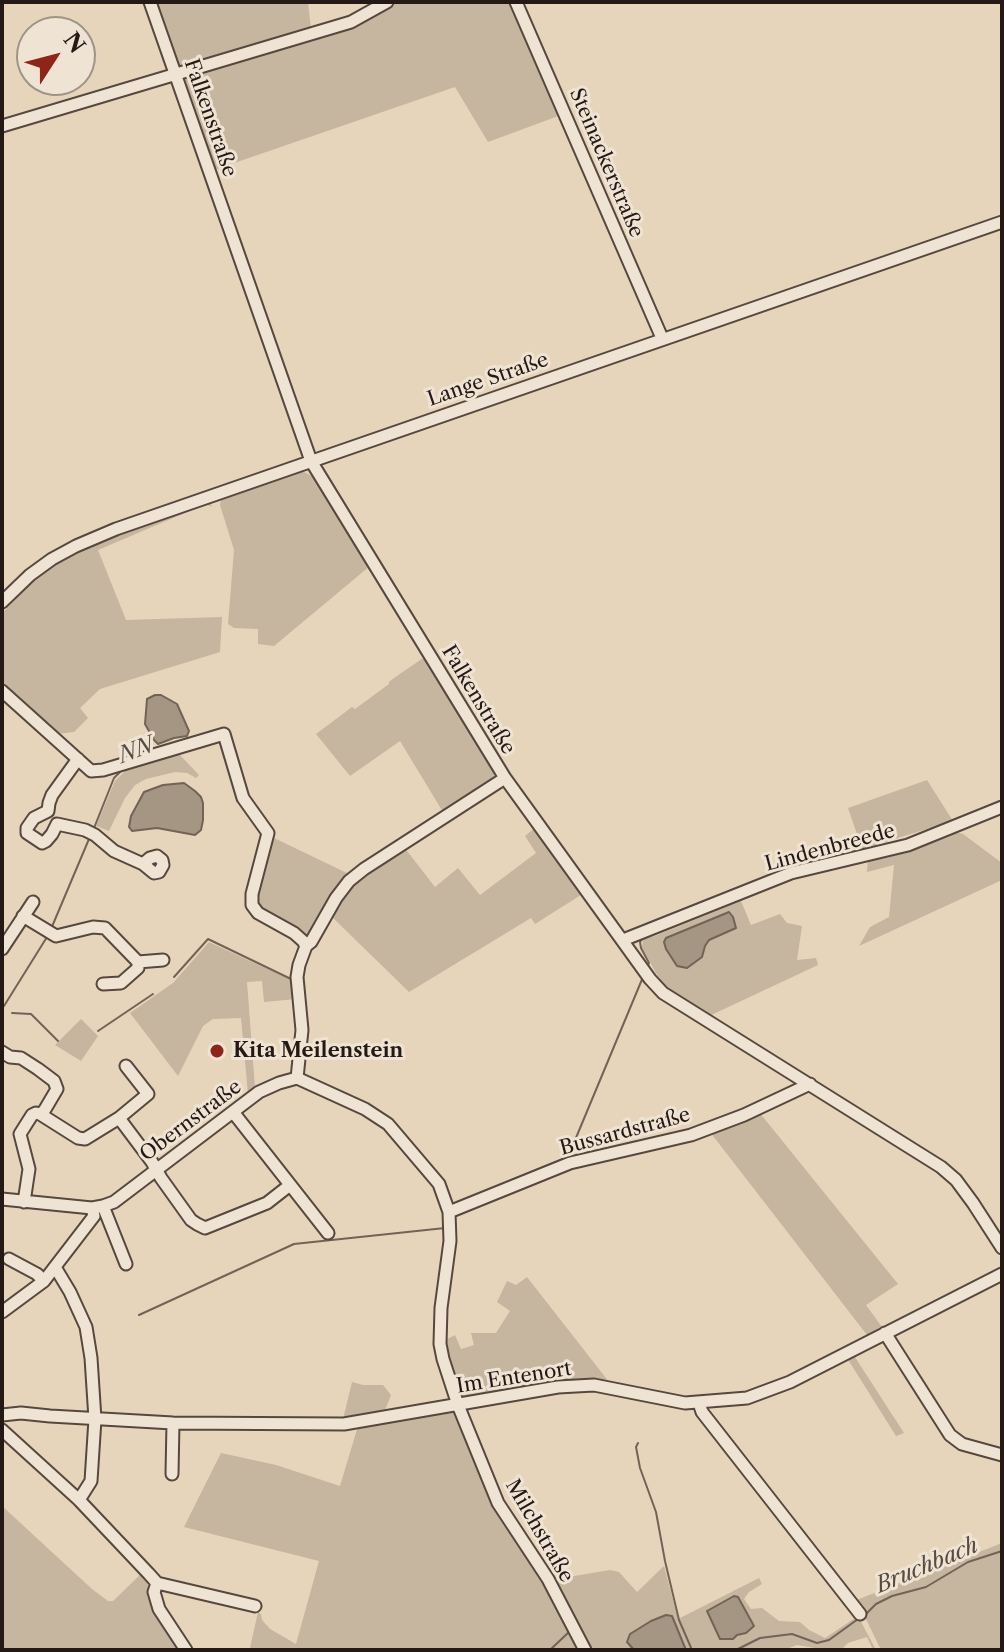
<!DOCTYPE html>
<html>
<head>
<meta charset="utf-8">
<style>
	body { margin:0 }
	#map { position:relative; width:1004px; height:1652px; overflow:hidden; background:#e7d5bb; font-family:"Libre Caslon Text",serif }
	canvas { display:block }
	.frame { position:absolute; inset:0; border:4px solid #251915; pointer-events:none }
	.north { position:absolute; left:16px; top:16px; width:80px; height:80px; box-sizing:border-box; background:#efe4d3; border:2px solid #9e9387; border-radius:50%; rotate:54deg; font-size:22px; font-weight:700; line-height:32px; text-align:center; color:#251915 }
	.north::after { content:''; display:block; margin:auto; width:28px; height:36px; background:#8f2418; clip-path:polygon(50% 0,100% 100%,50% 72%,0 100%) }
</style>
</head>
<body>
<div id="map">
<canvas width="1004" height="1652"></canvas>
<div class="frame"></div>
<div class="north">N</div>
</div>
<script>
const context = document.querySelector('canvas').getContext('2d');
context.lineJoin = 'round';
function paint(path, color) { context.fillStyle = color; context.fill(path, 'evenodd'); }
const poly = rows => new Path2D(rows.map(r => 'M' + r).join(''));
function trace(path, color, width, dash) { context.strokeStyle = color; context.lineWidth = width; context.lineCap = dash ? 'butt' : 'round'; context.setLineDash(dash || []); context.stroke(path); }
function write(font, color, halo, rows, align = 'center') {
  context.font = font + ' "Libre Caslon Text",serif'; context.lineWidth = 6; context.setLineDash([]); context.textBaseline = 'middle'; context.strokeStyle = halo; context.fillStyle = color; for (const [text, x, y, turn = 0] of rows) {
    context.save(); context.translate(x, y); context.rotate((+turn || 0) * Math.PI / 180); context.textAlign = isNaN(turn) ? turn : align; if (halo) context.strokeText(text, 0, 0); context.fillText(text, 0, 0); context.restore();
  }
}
paint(poly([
	[153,2,308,2,311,29,177,72],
	[392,2,514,2,561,115,488,142,455,87,211,171,180,80,183,74],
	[302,471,314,477,370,566,274,646,258,644,258,629,234,628,228,624,234,550,220,505,221,499],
	[206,500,210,503,212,507,206,504,98,550,126,620,222,617,220,652,100,689,80,708,88,718,74,732,57,734,2,683,2,613,35,580,75,550],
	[426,656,495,769,493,779,443,812,400,741,350,776,316,734,352,707,355,709,389,684,389,682,394,678],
	[179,754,199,775,196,778,187,773,175,772,146,779,135,785,125,798,109,831,96,826,115,781,127,769],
	[927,780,953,821,862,849,848,808],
	[536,827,584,893,535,924,531,918,409,992,330,915,339,900,354,883,404,847,435,887,458,868,480,895,536,853,525,836],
	[956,832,963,834,1002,863,1002,880,859,946,870,927,889,917,894,865,867,872,868,858],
	[272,837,351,875,311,934,305,936,259,910,254,900],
	[741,901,751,925,780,914,787,923,802,926,797,960,816,958,818,965,707,1017,665,989,642,948,643,939,655,936],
	[209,942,295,982,296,999,264,1002,262,981,247,982,255,1088,248,1094,241,1018,213,1019,203,1026,178,1076,130,1013,173,983],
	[81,1019,98,1036,81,1061,55,1045],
	[759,1112,898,1284,866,1305,882,1327,867,1335,710,1132],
	[527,1277,609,1382,594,1380,467,1399,459,1394,445,1354,444,1341,455,1335,461,1349,474,1345,471,1333,496,1333,510,1311,497,1302,507,1281,516,1285],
	[853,1354,904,1433,896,1436,847,1358],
	[352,1382,363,1385,383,1385,391,1395,384,1413,343,1419],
	[452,1411,460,1417,496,1506,545,1581,581,1650,247,1650,250,1648,258,1612,261,1614,262,1620,270,1629,296,1644,319,1561,184,1527,221,1453,276,1465,340,1486,358,1426],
	[2,1506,92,1589,108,1601,113,1601,142,1573,147,1579,150,1596,183,1650,2,1650],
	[1002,1543,1002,1650,881,1650,863,1613,854,1601],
	[664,1566,678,1619,759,1578,762,1584,749,1592,744,1599,751,1609,762,1608,779,1621,800,1622,809,1630,825,1638,858,1616,876,1650,873,1650,867,1637,848,1643,841,1650,826,1650,797,1645,784,1650,686,1650,686,1649,627,1642,634,1650,589,1650,553,1582,574,1576,610,1570,619,1572,637,1592]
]), '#c6b59f');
const water = poly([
	[155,695,161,695,177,704,189,731,187,736,174,738,158,744,154,740,145,724,147,699,155,695],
	[184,783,195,791,201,797,203,803,203,820,201,830,195,835,157,828,132,831,129,827,131,816,144,792,163,785,184,783],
	[729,912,733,917,736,928,709,940,705,946,702,957,687,968,677,966,666,949,664,942,666,938,729,912],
	[734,1596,738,1597,754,1626,746,1633,737,1635,733,1639,720,1639,707,1611,734,1596],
	[666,1615,672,1616,686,1650,634,1650,627,1642,630,1634,651,1621,666,1615]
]);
paint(water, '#a59583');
trace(water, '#726357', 2);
trace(poly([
	[94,828,114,778,122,770],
	[731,903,793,878],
	[51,929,89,839],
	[643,938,640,942,641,948,649,963,647,968],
	[174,977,208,939,293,980],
	[4,1006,47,937],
	[12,1013,31,1014,58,1041],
	[98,1031,153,994],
	[510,1181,568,1157,643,977],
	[139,1315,294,1244,445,1228],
	[638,1443,636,1447,640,1468,656,1512,665,1561,679,1620,692,1650],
	[864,1616,876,1604,892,1596,926,1587,968,1562,1002,1551],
	[550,1650,570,1631],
	[736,1650,760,1638,792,1634,817,1643,829,1640,858,1619]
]), '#726357', 2);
const minor = poly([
	[150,2,311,461,505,778,650,979,663,993,941,1167,956,1180,973,1203,1002,1248],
	[516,2,662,338],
	[2,126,351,22,387,2],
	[2,602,30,575,52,559,76,546,116,529,1002,222],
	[2,691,91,771,103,770,224,734,243,798,268,833,252,894,252,905,258,913,294,933,303,941,306,946],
	[78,759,52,795,49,803,48,811,34,818,27,828,27,833,42,843,46,841,52,834,57,824,85,830,95,835,114,851,143,864,154,873,159,872,163,865,162,860,157,856,150,858,143,864],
	[23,916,56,936,93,927,105,928,138,962],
	[623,940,791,873,908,845,1002,807],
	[2,949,33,902],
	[103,984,121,983,138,968,138,962,163,960],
	[2,1052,10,1057,21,1058,38,1069,54,1081,57,1089,44,1111,40,1114,36,1113,32,1115,20,1134,29,1169,24,1202],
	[126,1066,148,1094,119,1118,152,1162,161,1178,191,1220,197,1224,205,1228,267,1203,290,1185],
	[297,1078,365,1109,388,1124,439,1184,449,1212,450,1241,441,1308,440,1344,443,1359,458,1405,498,1503,548,1579,585,1650],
	[297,1078,302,1030,297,977,299,965,306,946,311,942,336,898,349,881,364,869,505,778],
	[233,1112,328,1233],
	[40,1114,78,1138,85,1139,119,1118],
	[2,1199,92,1208,103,1206,114,1202,259,1092,279,1083,297,1078],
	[103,1206,126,1264],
	[449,1212,570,1163,691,1135,744,1115,810,1084],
	[9,1259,37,1274,44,1281],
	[55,1267,70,1292,86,1327,91,1358,95,1419,91,1481,79,1500],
	[2,1312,44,1281,94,1216,92,1208],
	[885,1333,950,1435,962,1444,1002,1455],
	[699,1403,702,1412,860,1614],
	[2,1415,21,1413,50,1416,173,1423,344,1424,558,1387,594,1385,685,1403,747,1398,790,1382,1002,1274],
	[2,1430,79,1500,149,1574,157,1583,154,1592,159,1609,186,1650],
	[172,1474,173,1423],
	[157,1583,255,1606]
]);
trace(minor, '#56483e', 15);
trace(minor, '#efe4d3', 11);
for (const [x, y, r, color] of [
	[217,1051,8,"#8f2418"]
]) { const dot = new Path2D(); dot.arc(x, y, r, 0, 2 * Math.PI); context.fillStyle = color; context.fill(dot); trace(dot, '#efe4d3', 3); }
write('20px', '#251915', '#efe4d3', [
	["Falkenstraße",210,118,71],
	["Steinackerstraße",606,163,67],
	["Lange Straße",488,380,-19],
	["Falkenstraße",478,700,59],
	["Lindenbreede",830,848,-15],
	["Obernstraße",191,1121,-37],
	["Bussardstraße",625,1132,-15],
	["Im Entenort",514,1378,-9],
	["Milchstraße",539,1531,60]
]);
write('bold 20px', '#251915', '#efe4d3', [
	["Kita Meilenstein",233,1051]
], 'left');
write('italic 22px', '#584b41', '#efe4d3', [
	["NN",136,751,-21],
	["Bruchbach",927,1566,-23]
]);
</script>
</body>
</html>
